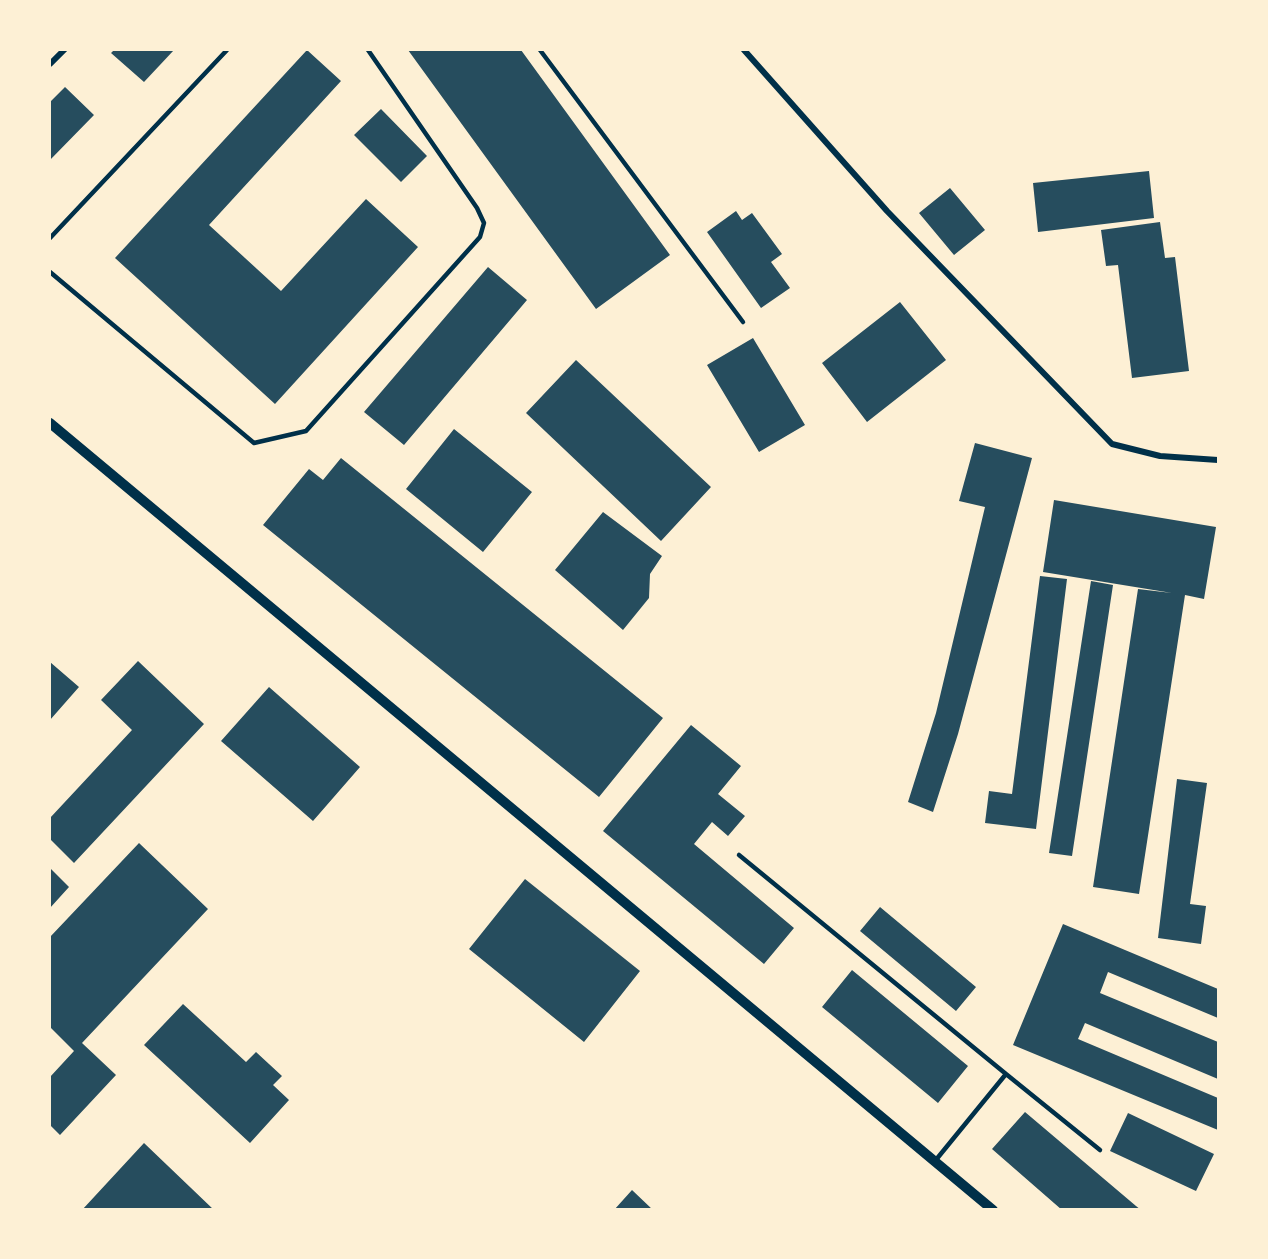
<!DOCTYPE html>
<html>
<head>
<meta charset="utf-8">
<style>
	body { margin:0 }
	#map { position:relative; width:1268px; height:1259px; overflow:hidden; background:#fdf0d5; font-family:"Sofia Sans Condensed",sans-serif }
	canvas { display:block }
	.frame { position:absolute; inset:0; border:51px solid #fdf0d5; pointer-events:none }
</style>
</head>
<body>
<div id="map">
<canvas width="1268" height="1259"></canvas>
<div class="frame"></div>
</div>
<script>
const context = document.querySelector('canvas').getContext('2d');
context.lineJoin = 'round';
function paint(path, color) { context.fillStyle = color; context.fill(path, 'evenodd'); }
const poly = rows => new Path2D(rows.map(r => 'M' + r).join(''));
function trace(path, color, width, dash) { context.strokeStyle = color; context.lineWidth = width; context.lineCap = dash ? 'butt' : 'round'; context.setLineDash(dash || []); context.stroke(path); }
paint(poly([
	[114,50,174,50,144,82,111,53],
	[307,50,341,81,209,225,281,291,366,199,418,247,275,404,115,258],
	[408,50,521,50,670,255,596,309],
	[65,87,94,115,50,160,50,102],
	[381,109,427,156,401,182,354,135],
	[1149,171,1154,218,1038,232,1033,183],
	[950,188,985,230,954,255,919,213],
	[736,211,742,220,752,213,782,254,771,262,790,288,761,308,707,232],
	[1160,222,1165,258,1175,257,1189,371,1132,378,1118,265,1106,266,1101,230],
	[488,267,527,300,404,445,364,412],
	[900,302,946,360,867,422,822,363],
	[753,338,805,425,759,452,707,365],
	[576,360,711,487,661,541,526,413],
	[454,429,532,492,483,552,406,489],
	[975,443,1032,458,958,734,933,812,908,802,936,713,985,507,959,501],
	[341,458,663,718,599,797,263,525,309,469,323,480],
	[1054,500,1216,527,1204,599,1185,595,1139,894,1093,887,1138,589,1172,593,1043,572],
	[603,512,662,556,650,574,649,598,623,630,555,570],
	[1040,576,1067,579,1036,829,985,823,989,791,1012,794],
	[1091,581,1113,585,1072,856,1049,853],
	[138,661,204,724,74,863,50,839,50,818,132,730,101,700],
	[50,662,79,687,50,720],
	[269,687,360,767,313,821,221,741],
	[691,725,741,766,718,794,745,816,728,836,712,822,694,844,794,928,764,964,603,831],
	[1177,779,1207,783,1190,904,1206,906,1201,944,1158,938],
	[139,843,208,909,82,1043,116,1075,60,1135,50,1125,50,1077,74,1051,50,1027,50,937],
	[50,868,69,887,50,908],
	[525,879,640,971,584,1042,469,949],
	[880,907,976,987,956,1011,860,931],
	[1063,924,1218,989,1218,1018,1108,972,1100,993,1218,1042,1218,1079,1085,1023,1078,1039,1218,1098,1218,1130,1013,1045],
	[852,970,968,1066,938,1103,822,1007],
	[183,1004,246,1062,256,1052,282,1076,273,1085,289,1100,250,1143,144,1045],
	[1025,1112,1136,1206,1141,1210,1062,1210,992,1149],
	[1128,1113,1214,1154,1196,1191,1110,1151],
	[144,1143,214,1210,82,1210],
	[632,1190,653,1210,614,1210]
]), '#264d5e');
trace(poly([
	[540,50,743,322],
	[50,238,227,50],
	[50,272,254,443,306,431,480,237,484,223,477,208,368,50],
	[739,855,1006,1074,935,1161],
	[1006,1074,1100,1150]
]), '#003049', 4.5);
trace(poly([
	[744,50,887,211,1112,444,1160,456,1218,460],
	[50,64,64,50]
]), '#003049', 6);
trace(poly([
	[50,423,993,1210]
]), '#003049', 10);
</script>
</body>
</html>
